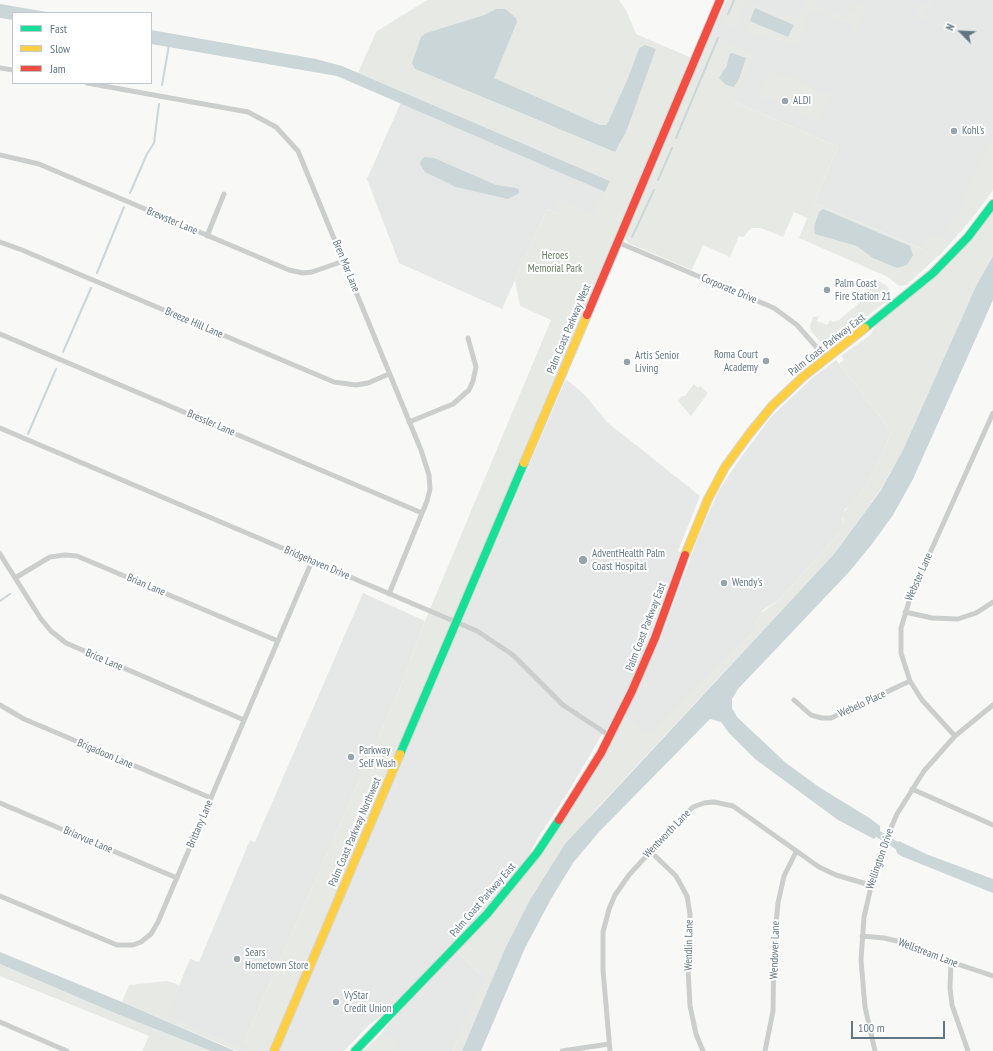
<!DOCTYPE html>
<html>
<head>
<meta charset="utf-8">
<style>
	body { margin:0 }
	#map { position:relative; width:993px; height:1051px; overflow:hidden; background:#f8f8f7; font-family:"PT Sans Narrow",sans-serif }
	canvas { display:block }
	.legend { position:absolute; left:12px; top:12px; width:140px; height:72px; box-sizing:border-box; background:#fff; border:1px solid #c0c8cd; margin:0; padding:5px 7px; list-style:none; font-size:12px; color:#617683 }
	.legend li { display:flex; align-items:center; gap:8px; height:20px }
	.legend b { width:20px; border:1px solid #c0c8cd }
	.north { position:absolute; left:941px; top:12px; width:40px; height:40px; -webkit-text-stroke:3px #fff; paint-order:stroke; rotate:294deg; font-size:11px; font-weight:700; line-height:16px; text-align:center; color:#617683 }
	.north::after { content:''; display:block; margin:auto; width:14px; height:18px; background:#617683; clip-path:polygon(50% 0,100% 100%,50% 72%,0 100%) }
	.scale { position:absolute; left:851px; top:1021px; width:94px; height:18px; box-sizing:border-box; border:2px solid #617683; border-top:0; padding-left:5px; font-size:12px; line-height:14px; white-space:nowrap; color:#617683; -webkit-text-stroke:3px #fff; paint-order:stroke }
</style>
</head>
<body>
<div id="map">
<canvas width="993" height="1051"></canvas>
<ul class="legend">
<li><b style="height:5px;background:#16e098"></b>Fast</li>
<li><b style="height:5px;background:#ffcf43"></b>Slow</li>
<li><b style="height:5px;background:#f24e42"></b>Jam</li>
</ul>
<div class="north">N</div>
<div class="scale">100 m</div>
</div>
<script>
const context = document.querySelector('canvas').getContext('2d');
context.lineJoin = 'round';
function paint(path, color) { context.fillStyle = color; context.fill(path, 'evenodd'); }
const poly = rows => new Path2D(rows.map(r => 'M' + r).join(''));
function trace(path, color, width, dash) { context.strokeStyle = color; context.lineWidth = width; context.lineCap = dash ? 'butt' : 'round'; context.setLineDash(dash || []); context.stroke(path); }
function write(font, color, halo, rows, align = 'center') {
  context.font = font + ' "PT Sans Narrow",sans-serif'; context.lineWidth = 4; context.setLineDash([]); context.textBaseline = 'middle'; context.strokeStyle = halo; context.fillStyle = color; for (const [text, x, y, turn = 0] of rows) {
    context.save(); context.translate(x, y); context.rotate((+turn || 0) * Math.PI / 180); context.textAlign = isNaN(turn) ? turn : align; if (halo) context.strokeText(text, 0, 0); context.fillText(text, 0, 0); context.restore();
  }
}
paint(poly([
	[727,0,993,0,993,190,974,216,939,256,814,203,838,147,733,101,710,34],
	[401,102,605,192,589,226,547,209,502,309,399,263,367,179],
	[836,360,891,431,885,448,866,486,850,506,845,509,842,519,844,524,842,530,779,600,763,610,755,624,757,628,650,736,624,718,652,654,660,640,699,535,719,490,739,460,771,417,811,379],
	[566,379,585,395,607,422,700,496,678,551,681,553,635,675,611,724,601,736,567,794,539,836,529,855,475,921,388,1011,369,1025,344,1051,277,1051],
	[363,593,425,621,398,693,244,1042,252,1046,249,1051,237,1051,238,1047,166,1017,190,959,199,962,250,840,255,842],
	[456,950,477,971,487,975,453,1051,363,1051,377,1038,412,997]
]), '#e6e8e8');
paint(poly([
	[427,0,619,0,626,10,636,34,692,58,270,1051,249,1051,251,1046,244,1042,398,693,425,621,551,320,520,306,515,280,547,209,559,214,557,196,593,217,610,181,358,73,376,32],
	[496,9,517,22,493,78,600,125,606,125,608,122,628,78,639,48,656,49,619,146,547,124,415,69,426,33,484,15],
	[727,0,748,1,747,5,742,4,738,15,742,17,737,25,731,26,723,19,723,11],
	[807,0,816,0,814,6,847,19,850,14,854,16,857,9,853,6,855,3,862,4,864,10,857,29,854,31,851,29,853,25,837,18,834,22,832,20,833,17,816,9,813,13,809,12,799,36,803,39,802,43,796,46,778,40,752,34,750,33,751,30,749,29,746,30,746,24,754,5,783,18,784,16,793,17,799,15],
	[755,9,794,25,788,37,750,21],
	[926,0,929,0,927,4,932,7,931,9,927,7,924,13,929,15,927,19,941,25,944,21,947,24,945,28,918,17,920,12,916,9,919,3,924,5],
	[710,34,755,53,733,101,838,147,814,203,922,249,926,242,936,237,941,237,945,240,946,246,942,252,907,285,899,286,888,277,799,238,807,218,794,212,783,237,761,228,752,228,748,231,744,237,739,236,730,257,703,245,692,270,628,243,625,238,626,229],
	[770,70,829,94,818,118,815,120,759,96],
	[993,135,993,190,962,230,956,233,950,232,948,227,959,213],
	[993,210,993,256,976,286,903,450,881,489,834,554,590,816,504,951,462,1051,453,1051,486,975,477,971,456,950,573,807,624,718,650,735,757,628,755,624,758,615,779,600,842,530,844,524,842,514,866,486,885,448,891,431,839,364,844,360,841,356,870,335,876,325,927,284,967,242],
	[878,280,888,287,890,293,888,300,850,330,839,342,830,348,824,346,811,331,810,326,813,317,819,316,817,321,827,325,830,320,833,322,839,320,858,304,869,283],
	[694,384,698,388,700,386,708,393,691,416,678,401,682,396,685,396],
	[0,964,117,1014,211,1051,142,1051,149,1036,0,976],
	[167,981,179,985,167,1017,239,1047,237,1051,122,1002,129,985],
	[383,1035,390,1037,394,1042,392,1051,363,1051]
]), '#e7eae4');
paint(poly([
	[0,4,53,13,13,13,13,20,0,18],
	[755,8,794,25,788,37,750,21],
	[496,9,505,9,516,18,517,22,494,78,600,125,606,125,608,122,628,78,639,48,645,45,656,49,626,132,615,152,415,69,412,63,421,37,426,33,484,15],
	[151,30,316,59,342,66,610,181,605,192,337,76,151,44],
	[732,53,746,58,739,79,734,87,726,85,719,78,727,66,729,55],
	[425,157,434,158,496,185,516,188,519,190,519,193,508,199,456,187,425,172,420,164,422,159],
	[823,209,910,246,913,255,907,265,897,268,873,258,857,246,815,234,814,227,819,212],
	[993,256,993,300,913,479,893,515,872,544,850,571,738,689,732,699,732,708,737,717,786,763,819,787,871,819,880,826,880,833,874,839,838,820,755,759,729,733,721,722,710,719,598,833,573,863,551,899,525,948,481,1051,462,1051,504,951,530,900,565,844,834,554,881,490,903,450,976,286],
	[899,841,926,854,993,879,993,893,901,856,897,853,895,846],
	[0,952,122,1002,235,1051,211,1051,117,1014,0,964]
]), '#cbd6d8');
trace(poly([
	[728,14,734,0],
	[162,85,169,45],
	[676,138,718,38],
	[658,180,672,148],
	[130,193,147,154,154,143,159,104],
	[632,237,654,190],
	[97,273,124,207],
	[63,352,91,288],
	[28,434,56,369],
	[0,601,10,594]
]), '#cbd6d8', 2);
trace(poly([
	[870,829,904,850]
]), '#cbd6d8', 7);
const fast = poly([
	[865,328,933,273,968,237,993,204],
	[400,754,524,463],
	[355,1051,487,914,537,853,559,820]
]);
const slow = poly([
	[524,463,587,315],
	[685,555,708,499,725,467,750,433,772,406,804,376,865,328],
	[274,1051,400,754]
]);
const jam = poly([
	[587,315,720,0],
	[559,820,601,753,632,691,655,638,685,555]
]);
trace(fast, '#d4d5d6', 10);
trace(slow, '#d4d5d6', 10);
trace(jam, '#d4d5d6', 10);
trace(poly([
	[0,68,13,70],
	[87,83,248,112,276,127,298,151,421,450,429,475,430,489,427,501,389,594],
	[0,155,39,164,289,270,303,273,312,272,344,261],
	[207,236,224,194],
	[0,242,22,250,334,382,356,385,368,383,389,374],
	[617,242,774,308,797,325,826,358],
	[0,334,422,513],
	[409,422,453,404,469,390,473,381,476,367,468,338],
	[0,428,477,631,513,655,563,705,610,736],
	[0,554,41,619,51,631,66,643,244,720],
	[15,578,50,557,65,555,77,556,278,641],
	[905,612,932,618,958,619,976,613,993,602],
	[794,700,811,715,822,718,831,718,910,681],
	[0,705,24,719,211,798],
	[955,736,922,700,910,681,901,653,901,628,911,595,993,413],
	[912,789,993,825],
	[0,803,177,878],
	[650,851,676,876,687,896,690,914,688,968,690,1006,696,1034,703,1051],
	[0,896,117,945,133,945,141,942,151,934,158,922,312,561],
	[862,936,884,938,905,943,951,962,993,976],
	[951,962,950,988,952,1005,968,1051],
	[0,1022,67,1051],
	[562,1051,609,1044],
	[610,1051,603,970,603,932,609,909,615,895,629,875,682,817,693,807,704,803,714,802,733,806,819,867,836,875,870,885],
	[765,1051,773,1011,774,945,778,903,784,876,796,852],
	[875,1051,865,1007,861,960,864,917,877,861,897,814,924,771,955,736,993,705]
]), '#cccece', 5);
trace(fast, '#16e098', 8);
trace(slow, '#ffcf43', 8);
trace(jam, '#f24e42', 8);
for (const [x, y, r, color] of [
	[785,101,4,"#96a4ac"],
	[954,131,4,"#96a4ac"],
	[827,290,4,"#96a4ac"],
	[766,361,4,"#96a4ac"],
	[627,362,4,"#96a4ac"],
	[583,560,5,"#96a4ac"],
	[724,583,4,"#96a4ac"],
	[351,757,4,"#96a4ac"],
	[237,959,4,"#96a4ac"],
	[336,1002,4,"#96a4ac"]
]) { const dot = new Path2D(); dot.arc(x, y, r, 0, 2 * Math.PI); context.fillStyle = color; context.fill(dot); trace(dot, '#fff', 1.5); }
write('11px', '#617683', '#fff', [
	["ALDI",793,101],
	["Kohl's",962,131],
	["Palm Coast",835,284],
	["Fire Station 21",835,297],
	["Roma Court",758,355,"right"],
	["Academy",758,368,"right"],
	["Artis Senior",635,356],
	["Living",635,369],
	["AdventHealth Palm",592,554],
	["Coast Hospital",592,567],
	["Wendy's",732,583],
	["Parkway",359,751],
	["Self Wash",359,764],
	["Sears",245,953],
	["Hometown Store",245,966],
	["VyStar",344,996],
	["Credit Union",344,1009]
], 'left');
write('11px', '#617683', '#fff', [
	["Brewster Lane",172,221,23],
	["Bren Mar Lane",346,266,68],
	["Corporate Drive",729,289,23],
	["Breeze Hill Lane",194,323,23],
	["Palm Coast Parkway West",569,329,-67],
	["Palm Coast Parkway East",827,345,-38],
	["Bressler Lane",211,423,23],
	["Bridgehaven Drive",317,563,23],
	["Webster Lane",919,577,-66],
	["Brian Lane",146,585,23],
	["Palm Coast Parkway East",646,627,-69],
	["Brice Lane",104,660,23],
	["Webelo Place",862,704,-25],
	["Brigadoon Lane",105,754,23],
	["Brittany Lane",200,824,-67],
	["Palm Coast Parkway Northwest",355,832,-67],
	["Wentworth Lane",667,834,-46],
	["Briarvue Lane",88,840,23],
	["Wellington Drive",880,859,-71],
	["Palm Coast Parkway East",483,900,-49],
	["Wendlin Lane",689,945,-89],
	["Wendover Lane",775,950,-88],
	["Wellstream Lane",928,953,21]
]);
write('11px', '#667a61', '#fff', [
	["Heroes",555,256],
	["Memorial Park",555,269]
]);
</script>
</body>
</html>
